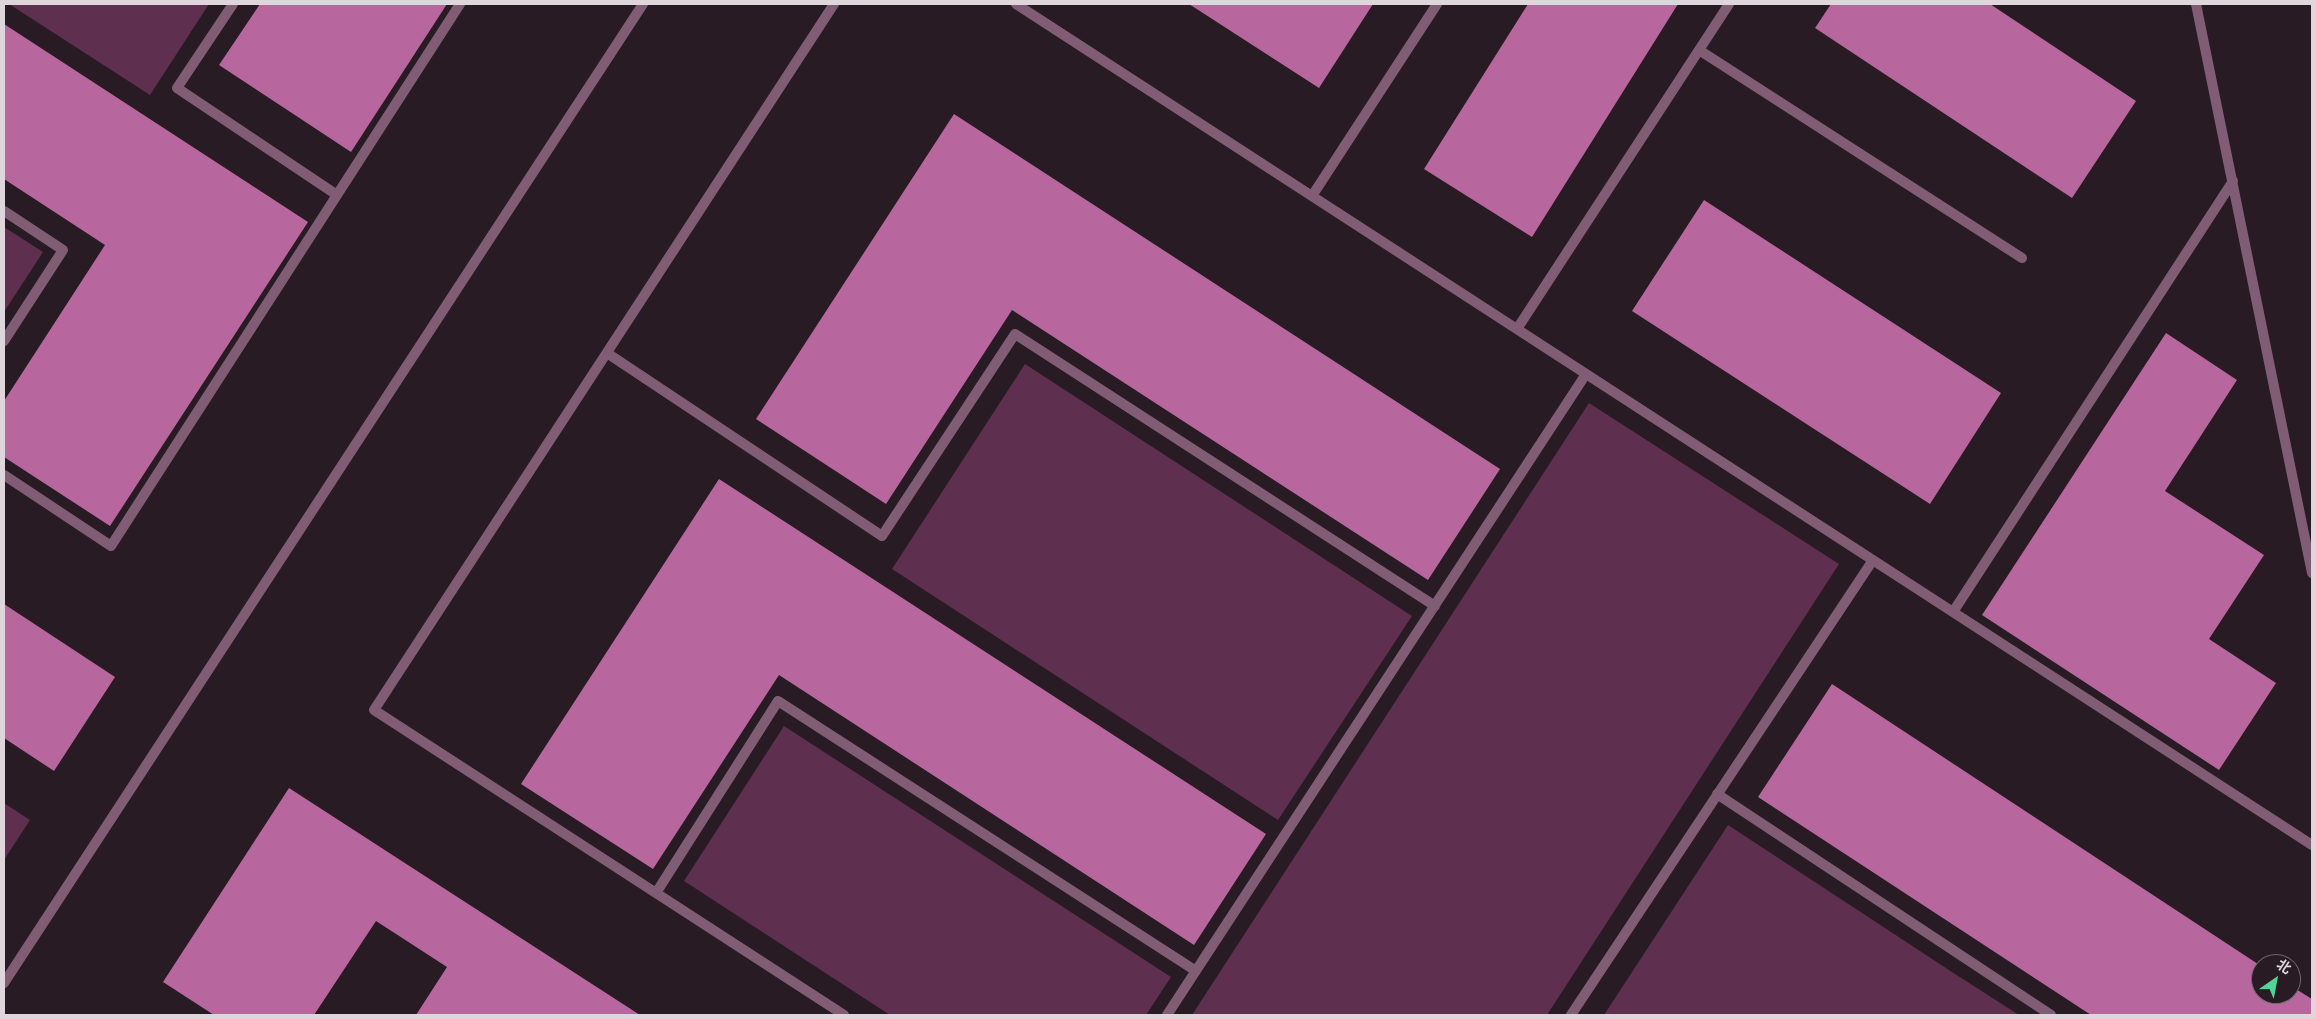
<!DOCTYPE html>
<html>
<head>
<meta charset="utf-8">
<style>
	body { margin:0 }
	#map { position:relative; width:2316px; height:1019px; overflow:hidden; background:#281b23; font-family:"Alegreya Sans","Noto Sans SC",sans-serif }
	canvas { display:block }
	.frame { position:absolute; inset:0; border:5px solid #dfd6dc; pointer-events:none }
	.north { position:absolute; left:2251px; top:954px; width:50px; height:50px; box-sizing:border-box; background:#281b23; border:1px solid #71666d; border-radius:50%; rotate:33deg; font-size:14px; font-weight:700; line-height:20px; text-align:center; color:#dfd6dc }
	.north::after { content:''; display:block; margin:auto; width:18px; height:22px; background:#52d397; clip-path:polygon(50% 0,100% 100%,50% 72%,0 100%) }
</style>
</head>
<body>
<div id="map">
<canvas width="2316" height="1019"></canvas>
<div class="frame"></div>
<div class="north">北</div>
</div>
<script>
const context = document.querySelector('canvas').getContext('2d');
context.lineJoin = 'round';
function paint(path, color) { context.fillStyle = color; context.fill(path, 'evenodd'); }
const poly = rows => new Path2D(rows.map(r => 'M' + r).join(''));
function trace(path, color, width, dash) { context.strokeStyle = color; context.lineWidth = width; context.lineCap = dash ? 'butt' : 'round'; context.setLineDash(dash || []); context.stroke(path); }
paint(poly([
	[9,4,209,4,150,95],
	[4,227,43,252,4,312],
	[1025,364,1412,616,1278,820,892,569],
	[1589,403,1839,564,1547,1015,1192,1015],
	[784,726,1171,977,1146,1015,890,1015,684,881],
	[4,803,30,820,4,860],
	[1728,825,1952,972,2019,1015,1604,1015]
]), '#5e2f4f');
paint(poly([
	[260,4,447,4,351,152,219,65],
	[1189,4,1373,4,1319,88],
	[1528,4,1678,4,1532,237,1424,169],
	[1831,4,1990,4,2136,101,2072,198,1815,28],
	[4,24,308,222,110,526,4,457,4,401,105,245,4,179],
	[954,114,1500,469,1428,580,1012,310,886,504,756,419],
	[1704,200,2001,393,1930,504,1632,311],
	[2166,333,2237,380,2165,491,2264,555,2209,639,2276,683,2219,770,1982,615],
	[719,479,1266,834,1194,945,779,675,653,869,521,784],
	[4,604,115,677,54,771,4,738],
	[1832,684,2261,966,2261,994,2291,994,2291,986,2312,999,2312,1015,2091,1015,1758,797],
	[289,788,411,867,640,1015,416,1015,447,967,376,921,314,1015,214,1015,163,982]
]), '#b8679e');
trace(poly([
	[233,4,177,88,337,195],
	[834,4,374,710,844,1015],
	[1016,4,2312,845],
	[2196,4,2312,573],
	[1699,50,2022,258],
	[1312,196,1437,4],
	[4,211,63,250,4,341],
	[1517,329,1729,4],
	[607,353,882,536,1015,334,1435,606],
	[4,475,111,546,460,4],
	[1953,612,2233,181],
	[1717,794,2051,1015],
	[656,893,778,701,1196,971],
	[1167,1015,1586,374],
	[1571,1015,1873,560]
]), '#805d74', 10);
trace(poly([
	[4,983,643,4]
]), '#805d74', 10);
</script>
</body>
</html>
